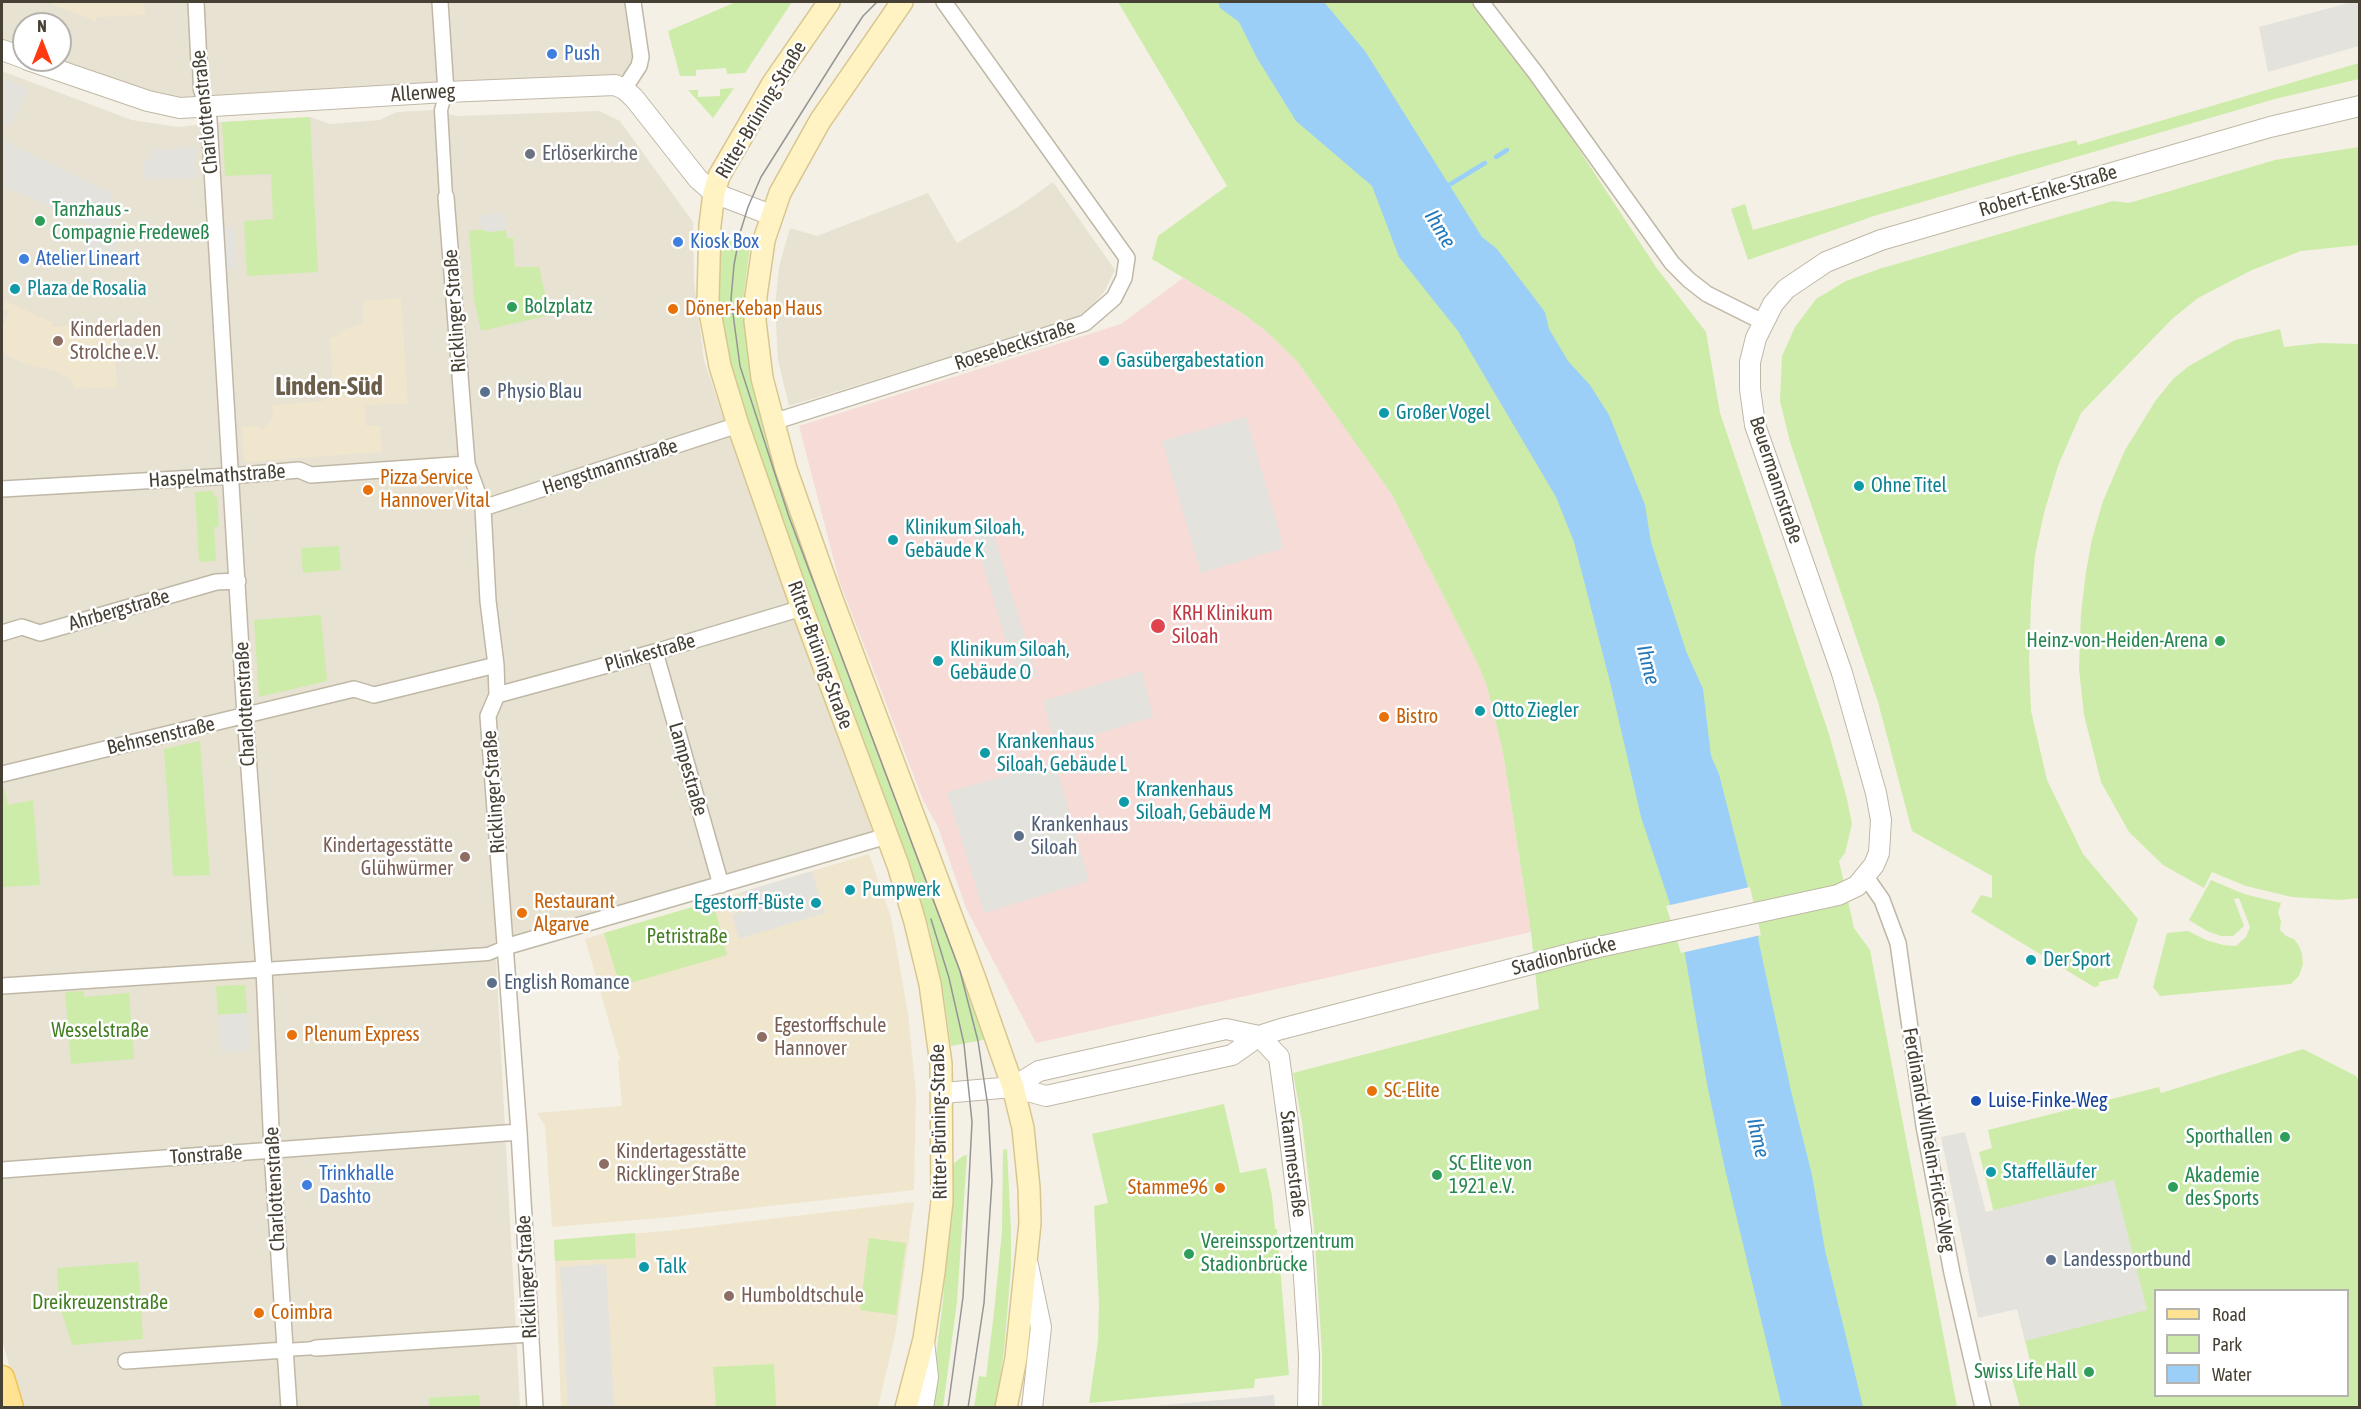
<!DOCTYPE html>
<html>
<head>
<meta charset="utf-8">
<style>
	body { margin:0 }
	#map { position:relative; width:2361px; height:1409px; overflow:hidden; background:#f4f0e5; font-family:"Asap Condensed",sans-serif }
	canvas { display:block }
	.frame { position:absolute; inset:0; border:3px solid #474034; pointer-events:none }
	.legend { position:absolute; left:2154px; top:1289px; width:195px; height:108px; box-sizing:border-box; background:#fff; border:2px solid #b5b3ae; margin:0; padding:8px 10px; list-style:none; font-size:18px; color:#474034 }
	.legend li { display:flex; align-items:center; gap:12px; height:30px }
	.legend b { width:30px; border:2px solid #b5b3ae }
	.north { position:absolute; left:12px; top:12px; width:60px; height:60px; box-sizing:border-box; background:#fff; border:2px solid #b5b3ae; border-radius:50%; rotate:0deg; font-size:16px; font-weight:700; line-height:24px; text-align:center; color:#474034 }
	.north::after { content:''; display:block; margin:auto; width:21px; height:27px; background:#ff3910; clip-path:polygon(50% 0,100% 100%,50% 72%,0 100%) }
</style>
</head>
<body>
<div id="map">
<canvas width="2361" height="1409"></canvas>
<div class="frame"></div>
<ul class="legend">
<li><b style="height:8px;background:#ffe292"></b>Road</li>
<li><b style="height:16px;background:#cdeca9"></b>Park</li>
<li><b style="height:16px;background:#9bcff7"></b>Water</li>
</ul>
<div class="north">N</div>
</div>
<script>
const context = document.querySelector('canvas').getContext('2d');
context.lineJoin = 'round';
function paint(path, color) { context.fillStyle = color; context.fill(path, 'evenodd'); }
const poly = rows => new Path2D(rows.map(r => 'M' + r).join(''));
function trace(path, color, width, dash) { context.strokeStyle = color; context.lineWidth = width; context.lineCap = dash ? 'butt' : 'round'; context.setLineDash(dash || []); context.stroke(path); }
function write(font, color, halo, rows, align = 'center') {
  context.font = font + ' "Asap Condensed",sans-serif'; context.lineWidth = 5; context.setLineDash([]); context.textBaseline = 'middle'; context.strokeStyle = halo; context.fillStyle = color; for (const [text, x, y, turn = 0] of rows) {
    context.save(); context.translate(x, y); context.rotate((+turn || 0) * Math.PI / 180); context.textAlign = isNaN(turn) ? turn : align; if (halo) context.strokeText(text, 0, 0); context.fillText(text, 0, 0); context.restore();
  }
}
paint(poly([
	[2,2,633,2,640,43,624,89,206,107,28,60,60,60,60,24,24,24,24,58,2,50],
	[2,71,132,120,178,127,222,122,310,117,330,124,380,120,397,112,433,110,457,116,599,111,620,121,693,222,694,282,704,360,731,441,873,833,495,941,520,1407,21,1407,2,1340],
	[1053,182,1115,270,1104,292,1083,316,789,406,778,360,775,306,779,267,790,228,817,236,928,193,957,243,1018,207]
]), '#e8e2d2');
paint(poly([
	[54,2,144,2,145,15,96,17,96,21,53,5],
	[401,298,408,404,365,405,366,426,380,426,382,452,244,462,242,427,259,426,263,429,273,418,272,405,324,401,333,390,330,337,338,337,339,332,363,323,363,301],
	[6,301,53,323,52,327,113,322,117,387,76,389,69,379,56,371,26,364,2,353,2,329,9,311,3,308],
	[869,854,891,917,908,1014,916,1094,914,1190,662,1218,552,1227,545,1126,537,1113,622,1106,618,1061,620,1060,585,939],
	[914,1202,896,1331,878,1407,561,1407,554,1240,667,1231]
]), '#efe6cd');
paint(poly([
	[1183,278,1242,313,1267,332,1297,361,1391,493,1477,662,1487,686,1503,753,1531,932,1036,1043,966,908,938,827,923,800,839,580,799,426,1121,324]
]), '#f6dbd7');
paint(poly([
	[736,2,792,2,745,73,727,74,726,68,696,70,696,76,680,76,668,31],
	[1118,2,1473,2,1527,70,1656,267,1706,332,1720,413,1829,734,1847,799,1852,824,1845,853,1839,861,1854,928,1870,950,1957,1407,1322,1407,1322,1353,1314,1228,1302,1122,1293,1073,1539,1009,1531,932,1503,753,1487,686,1477,662,1391,493,1297,361,1267,332,1242,313,1152,259,1158,236,1227,186],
	[2359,63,2359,79,2275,99,1874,216,1748,260,1731,209,1745,204,1753,230,2016,155,2076,140,2078,145,2088,142],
	[734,88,713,118,688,90,698,90,698,97,720,96,720,89],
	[310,117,318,272,247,276,244,221,273,219,271,174,225,176,222,122],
	[2359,147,2359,245,2301,251,2252,270,2198,298,2172,319,2081,413,2058,466,2044,513,2035,555,2031,602,2029,662,2031,711,2047,780,2083,854,2138,919,2118,978,2099,982,2099,986,2094,987,1971,912,1981,895,1992,898,1992,876,1912,831,1878,702,1790,442,1780,401,1782,356,1795,327,1816,299,1846,281,1879,269,2113,201,2129,203,2275,160],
	[487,229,487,232,506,230,507,238,513,238,515,267,539,267,550,315,481,331,474,299,469,231],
	[719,238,750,246,744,293,744,325,755,391,988,1039,951,1046,943,991,929,927,810,605,731,373,717,292],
	[2280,329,2284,347,2320,343,2359,344,2359,898,2340,900,2292,897,2246,886,2212,872,2204,888,2163,865,2129,832,2101,782,2084,715,2079,669,2081,613,2086,572,2092,539,2103,501,2125,450,2156,400,2174,378,2189,366,2235,340],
	[213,491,214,496,217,497,219,527,214,527,216,561,199,562,195,492],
	[339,546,341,570,303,573,301,548],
	[321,615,327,681,259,697,254,620],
	[200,741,210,875,173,876,164,749],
	[2,780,8,805,33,800,40,885,2,887],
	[2211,880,2244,894,2281,903,2278,913,2281,921,2280,930,2286,936,2294,939,2299,946,2302,954,2303,964,2299,976,2291,984,2160,996,2153,987,2167,933,2188,931,2206,940,2223,945,2236,946,2246,937,2250,927,2239,898,2234,899,2244,926,2233,936,2221,936,2207,931,2189,920],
	[713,901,727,955,620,986,604,933],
	[245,985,247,1013,218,1015,216,986],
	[84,991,84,997,129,993,134,1059,71,1064,65,992],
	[2303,1049,2356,1076,2360,1082,2358,1407,2020,1407,2011,1375,2032,1369,1979,1152,1992,1148,1988,1130,2159,1087,2161,1093],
	[2156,1290,2348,1290,2348,1396,2156,1396],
	[1224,1104,1240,1173,1266,1168,1272,1196,1275,1229,1277,1229,1289,1375,1255,1379,1254,1388,1089,1403,1098,1341,1099,1303,1094,1206,1108,1203,1092,1134],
	[1007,1149,1011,1230,1011,1268,1004,1351,996,1407,974,1408,979,1376,986,1377,994,1312,1002,1231,1003,1150],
	[967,1155,957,1302,943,1407,929,1408,943,1302,953,1164,963,1156],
	[635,1233,636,1258,555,1261,554,1240],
	[869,1238,906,1243,896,1315,860,1310],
	[138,1262,143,1339,72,1345,59,1303,57,1268],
	[774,1364,776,1407,716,1407,713,1367],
	[479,1395,480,1407,429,1407,429,1398]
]), '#cdeca9');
paint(poly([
	[2352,2,2359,2,2359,46,2268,72,2259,27],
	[2,78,28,88,10,129,8,124,2,121],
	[2,140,112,193,116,259,90,262,83,251,93,227,2,185],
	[195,147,197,178,145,180,143,160,151,160,151,150],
	[504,212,506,230,487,232,486,230,481,230,480,216],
	[234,227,237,268,218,269,216,228],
	[1246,417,1284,548,1201,573,1162,441],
	[990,523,1037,676,1019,682,972,529],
	[1142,671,1153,717,1056,746,1043,701],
	[1055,762,1089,881,984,913,947,792],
	[812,871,825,913,739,939,732,915,747,910,742,892],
	[247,1013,250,1051,221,1052,218,1015],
	[1965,1132,1986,1212,2114,1180,2147,1310,2025,1341,2017,1309,1978,1318,1941,1137],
	[606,1264,614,1407,568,1407,560,1267],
	[1274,1395,1275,1407,1142,1407,1232,1399]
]), '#e4e2dd');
paint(poly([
	[1218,2,1324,2,1365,51,1482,237,1497,249,1545,312,1549,329,1568,361,1590,385,1609,415,1645,505,1651,542,1663,580,1686,651,1703,689,1711,756,1719,774,1756,919,1759,943,1791,1091,1812,1175,1825,1250,1863,1407,1782,1407,1725,1169,1707,1084,1683,943,1641,817,1610,682,1574,542,1556,497,1458,331,1399,257,1372,186,1296,121,1257,58,1239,22,1220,8]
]), '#9bcff7');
paint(poly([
	[1750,887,1761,935,1681,953,1666,906]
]), '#f4f0e5');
trace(poly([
	[1496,157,1507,150],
	[1449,185,1485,163]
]), '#9bcff7', 4.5);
const pedestrian = poly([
	[199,64,200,90,206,107],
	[446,92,441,110,446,197],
	[264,969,488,954,505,947],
	[285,1350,316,1348]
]);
const minor = poly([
	[196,2,199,64],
	[440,2,446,92],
	[1481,2,1535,72,1672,263,1689,280,1707,294,1763,322],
	[624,89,639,66,641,57,633,2],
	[206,107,209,120,245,716,264,969,272,1151,289,1408],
	[446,197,467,464,483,508,488,601,496,665,497,695,488,716,519,1132,535,1408],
	[773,422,1085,323,1114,298,1124,278,1127,258,944,2],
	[2,489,230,476,299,470,311,475,467,464],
	[483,508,738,425],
	[2,633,22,627,40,633,216,582,238,581],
	[655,652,721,885],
	[497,695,655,652,802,608],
	[2,774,354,689,374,695,496,665],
	[1866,877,1882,900,1898,943,1924,1126,1952,1273,1983,1408],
	[505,947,887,836],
	[2,986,264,969],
	[2,1170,519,1132],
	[316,1348,530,1334],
	[126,1361,285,1350]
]);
const tertiary = poly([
	[2,50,24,58],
	[28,60,148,101,180,108,446,92,615,85,624,89,634,98,698,179,714,193,771,215],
	[1259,1036,1279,1057,1288,1123,1301,1230,1309,1356,1308,1408],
	[1013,1087,1039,1071,1226,1029,1259,1036],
	[943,1093,1013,1087,1046,1096,1232,1055,1259,1036,1281,1029,1585,950,1838,895,1857,886,1874,865,1879,853,1881,820,1876,793,1842,673,1755,425,1750,389,1750,362,1756,338,1773,304,1786,289,1826,262,1881,240,2270,127,2360,106],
	[1028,1265,1041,1327,1032,1408],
	[923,1408,928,1377,924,1342]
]);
const secondary = poly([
	[829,2,773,83,719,176,714,193,710,225,708,301,720,366,738,425,802,608,898,865,915,922,930,984,941,1064,942,1201,934,1272,924,1339,906,1408],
	[902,2,820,121,780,193,764,240,756,296,755,321,762,378,786,469,832,599,975,979,1013,1087,1023,1128,1029,1188,1030,1223,1016,1358,1006,1408]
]);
const primary = poly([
	[2,1378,11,1408]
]);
trace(pedestrian, '#c0b8a6', 15);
trace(minor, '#c0b8a6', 18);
trace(tertiary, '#c0b8a6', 22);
trace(secondary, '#d8c690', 24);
trace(primary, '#eec458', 27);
trace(pedestrian, '#fff', 12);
trace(minor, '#fff', 15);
trace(tertiary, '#fff', 20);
trace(secondary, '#fff2c3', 21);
trace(primary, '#ffe292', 24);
trace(poly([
	[877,2,863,16,839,53,761,177,748,207,740,233,734,265,731,299,740,366,789,517,960,971,978,1041,988,1107,992,1181,984,1303,968,1408],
	[931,919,949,978,964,1044,972,1122,963,1297,948,1408]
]), '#959595', 1.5);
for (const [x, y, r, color] of [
	[552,54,6,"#3f7fe0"],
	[530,154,6,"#6b7280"],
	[40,221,6,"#2e9e5b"],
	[678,242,6,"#3f7fe0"],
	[24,259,6,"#3f7fe0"],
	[15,289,6,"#0f9aa8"],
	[512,307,6,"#2e9e5b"],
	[673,309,6,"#e8710a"],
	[58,341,6,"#8d6e63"],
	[1104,361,6,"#0f9aa8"],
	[485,392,6,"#5c6f8a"],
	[1384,413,6,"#0f9aa8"],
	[1859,486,6,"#0f9aa8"],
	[368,490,6,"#e8710a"],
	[893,540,6,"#0f9aa8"],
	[1158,626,8,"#e0444e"],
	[2220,641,6,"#2e9e5b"],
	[938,661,6,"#0f9aa8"],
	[1480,711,6,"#0f9aa8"],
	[1384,717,6,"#e8710a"],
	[985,753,6,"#0f9aa8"],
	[1124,802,6,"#0f9aa8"],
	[1019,836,6,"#5c6f8a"],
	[465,857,6,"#8d6e63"],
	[850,890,6,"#0f9aa8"],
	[816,903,6,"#0f9aa8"],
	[522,913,6,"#e8710a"],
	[2031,960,6,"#0f9aa8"],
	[492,983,6,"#5c6f8a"],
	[292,1035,6,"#e8710a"],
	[762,1037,6,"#8d6e63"],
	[1372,1091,6,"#e8710a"],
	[1976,1101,6,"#1a4fb4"],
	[2285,1137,6,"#2e9e5b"],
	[604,1164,6,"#8d6e63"],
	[1991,1172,6,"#0f9aa8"],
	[1437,1175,6,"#2e9e5b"],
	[307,1185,6,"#3f7fe0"],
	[2173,1187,6,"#2e9e5b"],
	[1220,1188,6,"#e8710a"],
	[1189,1254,6,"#2e9e5b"],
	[2051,1260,6,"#5c6f8a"],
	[644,1267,6,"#0f9aa8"],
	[729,1296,6,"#8d6e63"],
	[259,1313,6,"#e8710a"],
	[2089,1372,6,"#2e9e5b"]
]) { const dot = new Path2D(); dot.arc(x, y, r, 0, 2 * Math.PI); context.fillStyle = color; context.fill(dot); trace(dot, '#fff', 2); }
write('20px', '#366cbe', '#fff', [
	["Push",564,54],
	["Kiosk Box",690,242],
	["Atelier Lineart",36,259],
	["Trinkhalle",319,1174],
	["Dashto",319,1197]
], 'left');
write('20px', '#474034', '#fff', [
	["Allerweg",423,93,-4],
	["Ritter-Brüning-Straße",761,110,-59],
	["Charlottenstraße",205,112,-96],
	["Robert-Enke-Straße",2048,191,-16],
	["Ricklinger Straße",455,311,-94],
	["Roesebeckstraße",1015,345,-18],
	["Hengstmannstraße",610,467,-18],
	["Haspelmathstraße",217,476,-4],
	["Beuermannstraße",1776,480,72],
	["Ahrbergstraße",119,610,-16],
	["Plinkestraße",650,653,-16],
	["Ritter-Brüning-Straße",820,655,70],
	["Charlottenstraße",245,704,-93],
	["Behnsenstraße",161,736,-13],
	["Lampestraße",688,769,74],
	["Ricklinger Straße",494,792,-94],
	["Stadionbrücke",1564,956,-14],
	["Ritter-Brüning-Straße",939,1122,-91],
	["Ferdinand-Wilhelm-Fricke-Weg",1929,1140,80],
	["Tonstraße",206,1155,-4],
	["Stammestraße",1293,1164,83],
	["Charlottenstraße",275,1189,-93],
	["Ricklinger Straße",527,1277,-93]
]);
write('20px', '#5b616d', '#fff', [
	["Erlöserkirche",542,154]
], 'left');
write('20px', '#27864d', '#fff', [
	["Tanzhaus -",52,210],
	["Compagnie Fredeweß",52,233],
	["Bolzplatz",524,307],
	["Heinz-von-Heiden-Arena",2208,641,"right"],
	["Sporthallen",2273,1137,"right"],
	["SC Elite von",1449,1164],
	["1921 e.V.",1449,1187],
	["Akademie",2185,1176],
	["des Sports",2185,1199],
	["Vereinssportzentrum",1201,1242],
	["Stadionbrücke",1201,1265],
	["Swiss Life Hall",2077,1372,"right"]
], 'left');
write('20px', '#0d838f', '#fff', [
	["Plaza de Rosalia",27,289],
	["Gasübergabestation",1116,361],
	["Großer Vogel",1396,413],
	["Ohne Titel",1871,486],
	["Klinikum Siloah,",905,528],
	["Gebäude K",905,551],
	["Klinikum Siloah,",950,650],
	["Gebäude O",950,673],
	["Otto Ziegler",1492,711],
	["Krankenhaus",997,742],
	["Siloah, Gebäude L",997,765],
	["Krankenhaus",1136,790],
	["Siloah, Gebäude M",1136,813],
	["Pumpwerk",862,890],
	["Egestorff-Büste",804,903,"right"],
	["Der Sport",2043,960],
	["Staffelläufer",2003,1172],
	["Talk",656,1267]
], 'left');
write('20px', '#c56008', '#fff', [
	["Döner-Kebap Haus",685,309],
	["Pizza Service",380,478],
	["Hannover Vital",380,501],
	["Bistro",1396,717],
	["Restaurant",534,902],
	["Algarve",534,925],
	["Plenum Express",304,1035],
	["SC-Elite",1384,1091],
	["Stamme96",1208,1188,"right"],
	["Coimbra",271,1313]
], 'left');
write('20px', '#785e54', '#fff', [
	["Kinderladen",70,330],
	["Strolche e.V.",70,353],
	["Kindertagesstätte",453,846,"right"],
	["Glühwürmer",453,869,"right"],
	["Egestorffschule",774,1026],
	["Hannover",774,1049],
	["Kindertagesstätte",616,1152],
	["Ricklinger Straße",616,1175],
	["Humboldtschule",741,1296]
], 'left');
write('20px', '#4e5e75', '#fff', [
	["Physio Blau",497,392],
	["Krankenhaus",1031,825],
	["Siloah",1031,848],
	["English Romance",504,983],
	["Landessportbund",2063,1260]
], 'left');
write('20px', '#be3a42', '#fff', [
	["KRH Klinikum",1172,614],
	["Siloah",1172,637]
], 'left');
write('20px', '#437e22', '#fff', [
	["Petristraße",687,937],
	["Wesselstraße",100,1031],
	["Dreikreuzenstraße",100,1303]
]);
write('20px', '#164399', '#fff', [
	["Luise-Finke-Weg",1988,1101]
], 'left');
write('italic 21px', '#2379bc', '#fff', [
	["Ihme",1440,229,59],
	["Ihme",1648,665,76],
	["Ihme",1758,1138,77]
]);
write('bold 26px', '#6b5e4a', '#fff', [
	["Linden-Süd",329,387]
]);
</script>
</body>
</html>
